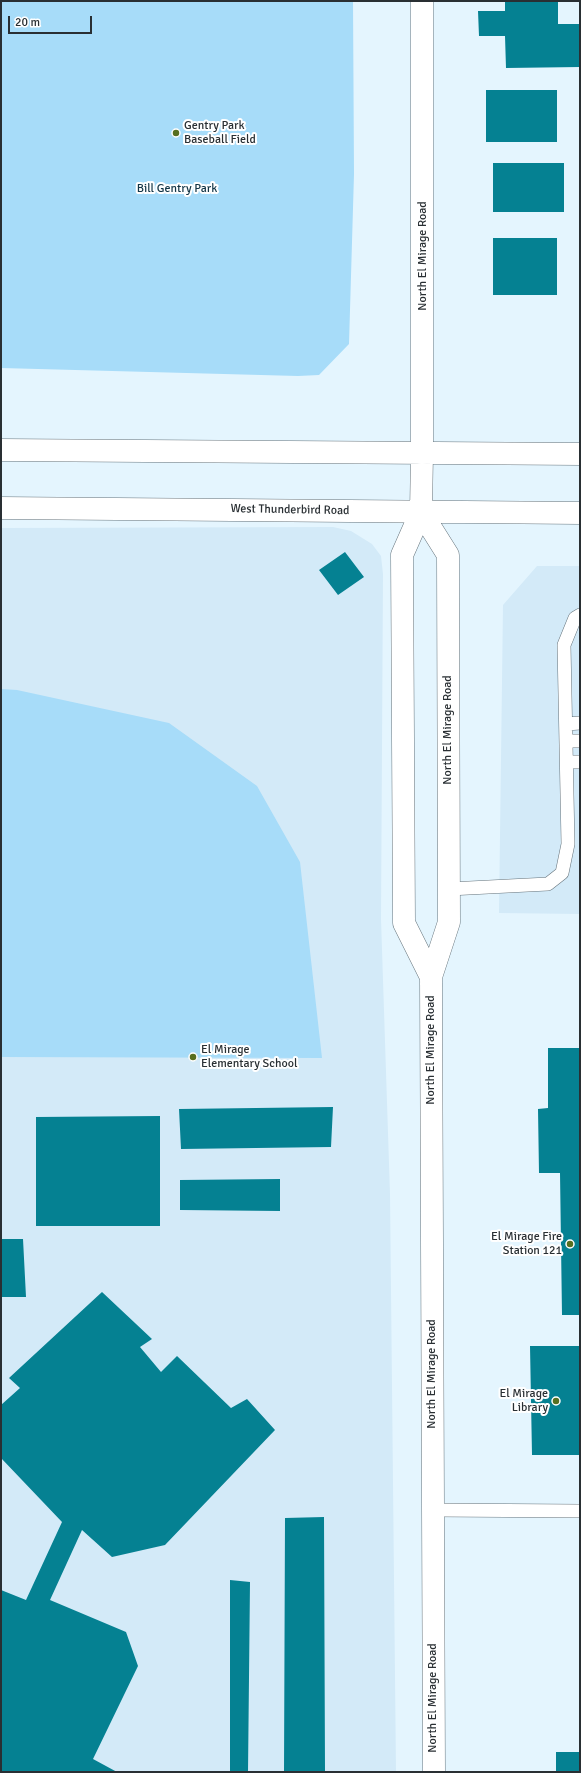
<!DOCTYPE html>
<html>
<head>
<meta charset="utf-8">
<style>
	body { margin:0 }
	#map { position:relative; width:581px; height:1773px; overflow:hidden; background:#e4f5fe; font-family:Signika,sans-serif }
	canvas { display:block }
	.frame { position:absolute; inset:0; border:2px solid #292f33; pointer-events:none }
	.scale { position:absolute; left:8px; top:16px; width:84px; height:18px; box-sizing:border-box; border:2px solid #292f33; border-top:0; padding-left:5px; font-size:12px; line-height:14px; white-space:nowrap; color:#292f33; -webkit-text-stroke:3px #fff; paint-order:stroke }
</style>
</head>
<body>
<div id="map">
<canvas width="581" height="1773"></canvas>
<div class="frame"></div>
<div class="scale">20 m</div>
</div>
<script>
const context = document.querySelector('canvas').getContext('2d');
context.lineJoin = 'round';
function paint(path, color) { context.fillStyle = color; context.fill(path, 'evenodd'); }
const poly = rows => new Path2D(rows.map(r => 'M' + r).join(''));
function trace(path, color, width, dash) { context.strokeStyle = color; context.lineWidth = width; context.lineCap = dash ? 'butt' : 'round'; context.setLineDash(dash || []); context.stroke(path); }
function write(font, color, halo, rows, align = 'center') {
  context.font = font + ' Signika,sans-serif'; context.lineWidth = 4; context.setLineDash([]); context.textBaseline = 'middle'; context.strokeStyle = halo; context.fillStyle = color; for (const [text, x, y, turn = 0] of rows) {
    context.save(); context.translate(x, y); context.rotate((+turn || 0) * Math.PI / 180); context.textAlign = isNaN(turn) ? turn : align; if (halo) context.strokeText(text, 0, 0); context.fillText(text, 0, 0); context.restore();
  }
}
paint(poly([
	[333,527,351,531,372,544,381,556,383,574,381,919,390,1194,396,1772,1,1772,1,528],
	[537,566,580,566,580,914,499,913,503,605]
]), '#d3eaf8');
paint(poly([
	[1,1,353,1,354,174,349,344,319,375,298,376,1,368],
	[1,689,17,690,169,723,257,786,300,862,322,1058,1,1057]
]), '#a7dcf9');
paint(poly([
	[505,1,558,1,558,24,580,24,580,67,506,68,505,36,479,36,478,11,505,11],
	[486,90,557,90,557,142,486,142],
	[493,163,564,163,564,212,493,212],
	[493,238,557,238,557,295,493,295],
	[345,552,364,577,338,595,319,570],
	[548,1048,580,1048,580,1315,562,1315,560,1173,539,1173,538,1109,548,1108],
	[333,1107,331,1147,181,1149,179,1109],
	[160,1116,160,1226,36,1226,36,1117],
	[280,1179,280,1211,180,1210,180,1180],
	[1,1239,23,1239,26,1297,1,1297],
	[102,1292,152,1339,140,1347,161,1372,177,1356,231,1408,247,1399,275,1430,165,1545,112,1557,82,1530,50,1600,126,1632,138,1666,93,1759,117,1772,1,1772,1,1590,26,1600,62,1522,1,1458,1,1405,20,1388,9,1378],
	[530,1346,580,1346,580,1455,532,1455],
	[324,1517,325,1772,284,1772,285,1518],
	[230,1580,250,1582,248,1772,230,1772],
	[556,1752,580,1752,580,1772,556,1772]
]), '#058192');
const service = poly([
	[566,724,580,723],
	[566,741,580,741],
	[567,762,580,762],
	[449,889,548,884,562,873,568,844,564,645,575,618,580,615],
	[433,1510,580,1511]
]);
const minor = poly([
	[422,453,422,1]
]);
const secondary = poly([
	[1,450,580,454],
	[422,453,421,512,402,555,404,923,431,977],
	[1,508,580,513],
	[421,512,448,555,449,922,431,977,434,1772]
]);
trace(service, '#66747c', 14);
trace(minor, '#66747c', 23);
trace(secondary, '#66747c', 23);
trace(service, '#fff', 13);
trace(minor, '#fff', 22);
trace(secondary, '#fff', 22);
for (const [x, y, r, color] of [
	[176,133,4,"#576f20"],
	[193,1057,4,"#576f20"],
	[570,1244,4,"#576f20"],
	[556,1401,4,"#576f20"]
]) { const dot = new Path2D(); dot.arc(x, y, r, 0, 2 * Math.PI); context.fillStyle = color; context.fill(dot); trace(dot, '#fff', 1.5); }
write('12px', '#292f33', '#fff', [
	["Gentry Park",184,126],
	["Baseball Field",184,140],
	["El Mirage",201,1050],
	["Elementary School",201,1064],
	["El Mirage Fire",562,1237,"right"],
	["Station 121",562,1251,"right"],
	["El Mirage",548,1394,"right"],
	["Library",548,1408,"right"]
], 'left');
write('12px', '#123546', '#fff', [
	["Bill Gentry Park",177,189]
]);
write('12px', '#292f33', '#fff', [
	["North El Mirage Road",423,256,-90],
	["West Thunderbird Road",290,510,1],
	["North El Mirage Road",448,730,-90],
	["North El Mirage Road",431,1050,-90],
	["North El Mirage Road",432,1374,-90],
	["North El Mirage Road",433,1698,-90]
]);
</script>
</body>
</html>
